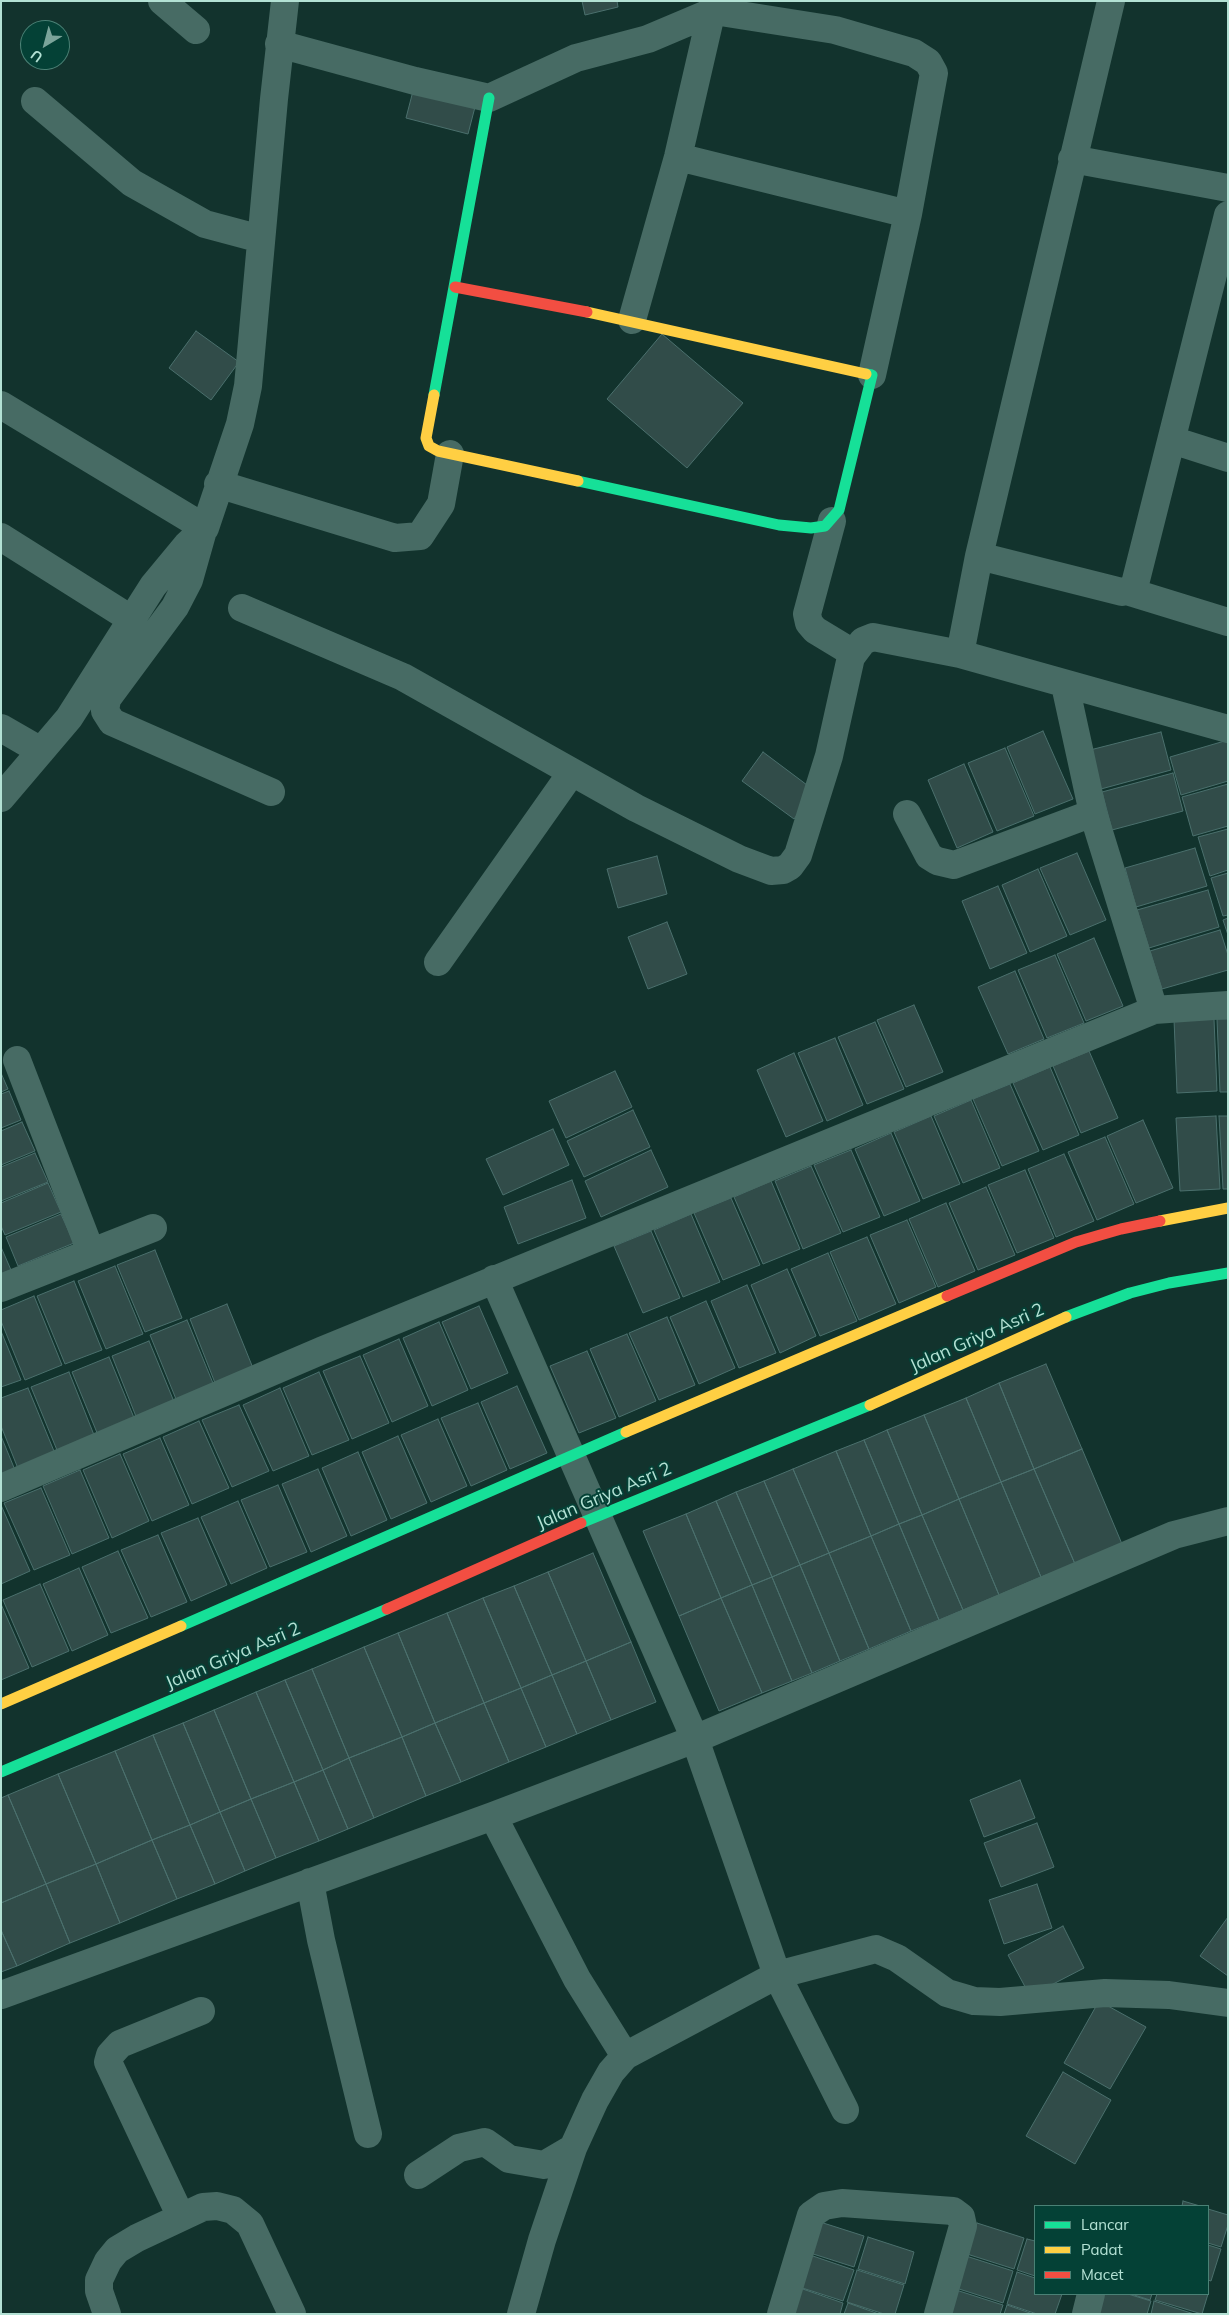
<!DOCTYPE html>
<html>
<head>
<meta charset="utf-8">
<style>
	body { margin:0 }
	#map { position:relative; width:1229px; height:2315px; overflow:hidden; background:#12332d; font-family:Mulish,sans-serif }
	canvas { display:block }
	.frame { position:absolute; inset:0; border:2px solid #b3e1d4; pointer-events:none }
	.legend { position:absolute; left:1034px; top:2205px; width:175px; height:90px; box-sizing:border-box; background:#044136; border:1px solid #4a8175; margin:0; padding:6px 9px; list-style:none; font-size:15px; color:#b3e1d4 }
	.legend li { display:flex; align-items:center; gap:10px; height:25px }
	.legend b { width:25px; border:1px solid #4a8175 }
	.north { position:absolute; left:20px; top:20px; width:50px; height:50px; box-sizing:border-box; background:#044136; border:1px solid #4a8175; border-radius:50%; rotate:217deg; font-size:14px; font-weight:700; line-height:20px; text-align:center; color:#b3e1d4 }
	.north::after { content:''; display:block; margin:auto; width:18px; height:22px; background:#7ba49a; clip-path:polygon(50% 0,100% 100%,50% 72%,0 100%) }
</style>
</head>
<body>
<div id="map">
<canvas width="1229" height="2315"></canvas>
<div class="frame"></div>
<ul class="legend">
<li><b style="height:6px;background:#16e098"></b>Lancar</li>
<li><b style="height:6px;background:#ffcf43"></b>Padat</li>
<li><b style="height:6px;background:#f24e42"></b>Macet</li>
</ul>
<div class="north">U</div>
</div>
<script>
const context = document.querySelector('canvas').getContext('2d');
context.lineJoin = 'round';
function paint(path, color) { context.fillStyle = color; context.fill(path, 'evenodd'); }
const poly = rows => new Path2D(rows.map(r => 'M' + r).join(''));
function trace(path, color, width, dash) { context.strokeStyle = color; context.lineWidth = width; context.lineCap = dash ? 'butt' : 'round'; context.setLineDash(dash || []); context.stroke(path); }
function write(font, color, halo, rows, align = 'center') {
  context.font = font + ' Mulish,sans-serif'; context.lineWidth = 4; context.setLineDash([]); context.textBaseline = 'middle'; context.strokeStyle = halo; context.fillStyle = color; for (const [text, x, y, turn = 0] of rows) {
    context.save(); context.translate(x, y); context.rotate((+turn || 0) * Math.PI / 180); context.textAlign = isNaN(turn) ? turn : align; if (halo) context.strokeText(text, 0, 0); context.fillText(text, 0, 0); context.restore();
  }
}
const building = poly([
	[582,1,617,1,618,7,585,15,582,1],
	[413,91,475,107,468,134,406,118,413,91],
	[196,331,239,362,211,400,169,368,196,331],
	[662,334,743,403,687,468,607,399,662,334],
	[1043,731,1073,799,1035,814,1007,747,1043,731],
	[1161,732,1171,770,1101,789,1090,750,1161,732],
	[1228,740,1228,781,1181,795,1170,757,1228,740],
	[1005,748,1034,816,997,831,968,763,1005,748],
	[763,752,815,791,794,819,742,781,763,752],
	[964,764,993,832,957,848,928,780,964,764],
	[1173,773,1183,811,1112,830,1102,792,1173,773],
	[1228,784,1228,826,1193,836,1182,797,1228,784],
	[1228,829,1228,870,1210,876,1198,837,1228,829],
	[1195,848,1207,886,1136,907,1125,868,1195,848],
	[1077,853,1106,920,1070,935,1040,868,1077,853],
	[657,856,667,894,618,908,607,869,657,856],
	[1038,869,1067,936,1030,952,1002,885,1038,869],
	[1228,873,1228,915,1223,916,1211,878,1228,873],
	[998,886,1027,953,990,969,962,901,998,886],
	[1208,890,1219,927,1149,948,1137,910,1208,890],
	[1228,918,1228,935,1223,920,1228,918],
	[667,922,687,974,648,989,628,937,667,922],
	[1220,930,1228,955,1228,970,1162,989,1150,951,1220,930],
	[1094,938,1123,1006,1086,1021,1057,954,1094,938],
	[1055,955,1084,1023,1047,1038,1018,970,1055,955],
	[1015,971,1044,1039,1008,1054,978,987,1015,971],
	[914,1005,943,1072,906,1087,877,1020,914,1005],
	[1174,1019,1214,1019,1217,1091,1177,1093,1174,1019],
	[1217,1019,1228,1019,1228,1092,1220,1092,1217,1019],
	[875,1022,904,1089,867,1104,838,1037,875,1022],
	[835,1038,863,1105,827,1121,798,1053,835,1038],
	[1089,1051,1118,1118,1081,1133,1053,1066,1089,1051],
	[794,1053,823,1121,786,1137,757,1070,794,1053],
	[1050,1067,1079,1135,1043,1150,1013,1083,1050,1067],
	[615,1071,632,1107,566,1138,549,1101,615,1071],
	[1,1073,8,1089,1,1092,1,1073],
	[1010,1084,1039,1151,1002,1166,973,1099,1010,1084],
	[9,1091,21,1120,1,1128,1,1094,9,1091],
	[971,1100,1000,1168,963,1183,934,1116,971,1100],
	[633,1110,650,1147,584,1177,567,1141,633,1110],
	[931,1116,960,1184,923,1199,894,1132,931,1116],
	[1216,1116,1220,1189,1180,1191,1176,1118,1216,1116],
	[1219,1116,1228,1116,1228,1189,1223,1189,1219,1116],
	[1143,1120,1173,1188,1136,1203,1107,1136,1143,1120],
	[22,1122,35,1151,1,1165,1,1131,22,1122],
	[553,1129,569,1165,503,1195,486,1159,553,1129],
	[891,1133,920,1201,884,1216,855,1149,891,1133],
	[1105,1137,1134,1204,1097,1220,1068,1152,1105,1137],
	[651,1150,668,1187,601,1217,585,1181,651,1150],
	[851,1150,880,1217,843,1232,814,1165,851,1150],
	[35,1153,48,1182,1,1201,1,1167,35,1153],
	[1064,1154,1094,1221,1056,1237,1028,1169,1064,1154],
	[811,1166,841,1233,803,1249,775,1181,811,1166],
	[1025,1170,1054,1238,1017,1253,988,1185,1025,1170],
	[572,1180,586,1218,518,1244,504,1207,572,1180],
	[771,1181,800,1249,763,1264,734,1197,771,1181],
	[48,1183,61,1212,5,1235,1,1226,1,1203,48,1183],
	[986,1187,1015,1255,978,1270,949,1203,986,1187],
	[731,1198,760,1265,723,1280,694,1213,731,1198],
	[946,1203,975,1271,938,1287,909,1219,946,1203],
	[61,1214,74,1243,18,1266,6,1237,61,1214],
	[691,1214,720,1282,683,1297,654,1230,691,1214],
	[907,1220,936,1287,899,1303,870,1235,907,1220],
	[651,1231,680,1298,643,1313,614,1246,651,1231],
	[867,1237,896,1304,859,1320,830,1252,867,1237],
	[1,1247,11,1270,1,1274,1,1247],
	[155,1250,182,1318,145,1332,117,1265,155,1250],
	[828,1253,857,1321,820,1336,791,1269,828,1253],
	[115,1266,143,1334,106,1349,78,1281,115,1266],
	[787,1269,816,1336,780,1353,751,1285,787,1269],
	[74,1281,102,1350,65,1364,37,1296,74,1281],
	[747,1285,776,1353,739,1368,711,1301,747,1285],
	[34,1296,62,1365,25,1380,1,1321,1,1310,34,1296],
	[706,1301,735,1368,699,1384,670,1317,706,1301],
	[227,1304,255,1373,217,1388,190,1319,227,1304],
	[479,1306,508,1373,471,1389,442,1322,479,1306],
	[667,1317,695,1385,659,1400,629,1333,667,1317],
	[187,1320,215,1388,178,1404,150,1335,187,1320],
	[439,1322,468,1390,432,1406,403,1338,439,1322],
	[1,1331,21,1380,1,1387,1,1331],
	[627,1334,656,1401,619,1417,590,1349,627,1334],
	[399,1339,428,1406,392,1422,363,1355,399,1339],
	[149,1341,177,1409,139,1424,112,1356,149,1341],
	[587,1351,616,1418,579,1433,550,1366,587,1351],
	[360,1356,389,1423,352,1439,323,1371,360,1356],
	[109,1357,137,1425,100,1440,72,1372,109,1357],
	[1046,1364,1082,1449,1034,1469,999,1383,1046,1364],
	[69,1372,96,1440,59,1455,31,1387,69,1372],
	[319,1372,349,1440,312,1455,283,1388,319,1372],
	[999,1383,1034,1469,1001,1482,966,1398,999,1383],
	[517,1386,547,1453,510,1469,481,1402,517,1386],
	[28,1388,56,1456,19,1471,1,1426,1,1398,28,1388],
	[280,1388,309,1456,273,1471,243,1405,280,1388],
	[966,1398,1001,1482,959,1499,924,1415,966,1398],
	[478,1403,507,1470,471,1486,441,1418,478,1403],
	[239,1405,269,1471,232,1487,202,1420,239,1405],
	[924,1415,959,1499,922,1515,887,1430,924,1415],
	[438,1419,467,1486,431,1502,401,1435,438,1419],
	[199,1421,229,1488,192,1504,163,1437,199,1421],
	[887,1430,922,1515,899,1524,864,1440,887,1430],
	[1,1436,15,1470,1,1476,1,1436],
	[398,1436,427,1503,391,1519,362,1452,398,1436],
	[160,1438,189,1505,152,1521,123,1454,160,1438],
	[864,1440,899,1524,871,1536,836,1451,864,1440],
	[1082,1449,1122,1544,1075,1564,1034,1469,1082,1449],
	[836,1451,871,1536,829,1553,793,1469,836,1451],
	[358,1452,387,1520,351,1536,322,1468,358,1452],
	[120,1454,149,1521,112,1538,83,1470,120,1454],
	[318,1469,347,1536,311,1552,282,1484,318,1469],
	[793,1469,829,1553,800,1565,764,1481,793,1469],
	[1034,1469,1075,1564,1041,1577,1001,1482,1034,1469],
	[80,1470,109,1538,72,1554,43,1486,80,1470],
	[764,1481,800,1565,772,1577,736,1492,764,1481],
	[1001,1482,1041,1577,999,1595,959,1499,1001,1482],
	[278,1485,307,1552,270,1567,241,1500,278,1485],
	[41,1488,70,1555,34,1570,4,1503,41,1488],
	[736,1492,772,1577,752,1585,716,1501,736,1492],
	[959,1499,999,1595,963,1610,922,1515,959,1499],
	[238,1501,267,1568,231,1584,201,1517,238,1501],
	[716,1501,752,1585,721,1598,686,1514,716,1501],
	[1,1505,30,1571,1,1584,1,1505],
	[686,1514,721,1598,679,1616,643,1531,686,1514],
	[922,1515,963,1610,939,1620,899,1524,922,1515],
	[198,1518,227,1585,191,1601,161,1533,198,1518],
	[899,1524,939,1620,911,1631,871,1536,899,1524],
	[158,1535,187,1602,151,1617,121,1550,158,1535],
	[871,1536,911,1631,869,1649,829,1553,871,1536],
	[118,1551,148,1618,111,1633,82,1567,118,1551],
	[593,1553,631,1642,586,1661,548,1572,593,1553],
	[829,1553,869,1649,840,1661,800,1565,829,1553],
	[800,1565,840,1661,812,1673,772,1577,800,1565],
	[79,1568,108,1635,72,1651,43,1584,79,1568],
	[548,1572,586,1661,552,1675,514,1586,548,1572],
	[772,1577,812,1673,792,1681,752,1585,772,1577],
	[40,1584,69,1651,32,1667,3,1600,40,1584],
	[752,1585,792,1681,762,1693,721,1598,752,1585],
	[514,1586,552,1675,521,1688,483,1598,514,1586],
	[483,1598,521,1688,484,1703,447,1613,483,1598],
	[721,1598,762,1693,719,1711,679,1616,721,1598],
	[1,1604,29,1668,1,1680,1,1604],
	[447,1613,484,1703,435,1723,398,1633,447,1613],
	[398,1633,435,1723,402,1737,364,1647,398,1633],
	[631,1642,656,1702,611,1720,586,1661,631,1642],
	[364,1647,402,1737,349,1758,312,1669,364,1647],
	[586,1661,611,1720,577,1734,552,1675,586,1661],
	[312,1669,349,1758,323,1770,285,1680,312,1669],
	[552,1675,577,1734,546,1747,521,1688,552,1675],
	[285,1680,323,1770,294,1782,256,1692,285,1680],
	[521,1688,546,1747,509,1762,484,1703,521,1688],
	[256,1692,294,1782,251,1799,214,1710,256,1692],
	[484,1703,509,1762,461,1782,435,1723,484,1703],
	[214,1710,251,1799,220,1812,183,1723,214,1710],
	[183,1723,220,1812,190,1825,153,1735,183,1723],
	[435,1723,461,1782,426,1796,402,1737,435,1723],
	[153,1735,190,1825,152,1840,115,1751,153,1735],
	[402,1737,426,1796,374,1818,349,1758,402,1737],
	[115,1751,152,1840,96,1864,58,1774,115,1751],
	[349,1758,374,1818,348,1829,323,1770,349,1758],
	[323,1770,348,1829,319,1841,294,1782,323,1770],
	[58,1774,96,1864,46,1884,8,1795,58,1774],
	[1020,1780,1035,1818,984,1837,970,1800,1020,1780],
	[294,1782,319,1841,276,1858,251,1799,294,1782],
	[8,1795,46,1884,1,1903,1,1798,8,1795],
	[251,1799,276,1858,245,1871,220,1812,251,1799],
	[220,1812,245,1871,215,1884,190,1825,220,1812],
	[1037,1823,1054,1867,1001,1887,984,1843,1037,1823],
	[190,1825,215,1884,177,1899,152,1840,190,1825],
	[152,1840,177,1899,120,1923,96,1864,152,1840],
	[96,1864,120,1923,70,1943,46,1884,96,1864],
	[46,1884,70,1943,17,1966,1,1930,1,1903,46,1884],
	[1037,1884,1052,1928,1004,1944,989,1900,1037,1884],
	[1228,1917,1228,1976,1200,1956,1228,1917],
	[1063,1926,1084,1968,1030,1996,1008,1955,1063,1926],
	[1,1930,17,1966,1,1972,1,1930],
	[1099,2001,1146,2027,1110,2089,1064,2063,1099,2001],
	[1063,2072,1111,2100,1075,2164,1026,2136,1063,2072],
	[1183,2201,1200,2206,1182,2206,1183,2201],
	[1208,2209,1228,2215,1228,2225,1221,2247,1208,2243,1208,2209],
	[817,2221,864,2236,854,2267,807,2252,817,2221],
	[977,2223,1024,2238,1014,2269,967,2254,977,2223],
	[868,2237,914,2252,905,2284,858,2269,868,2237],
	[1027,2239,1035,2241,1035,2276,1017,2270,1027,2239],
	[1208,2245,1221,2249,1211,2281,1208,2280,1208,2245],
	[807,2254,854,2270,843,2301,796,2286,807,2254],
	[966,2256,1013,2271,1003,2303,956,2288,966,2256],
	[857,2270,904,2285,895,2314,884,2314,847,2302,857,2270],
	[1017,2272,1035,2278,1035,2294,1062,2294,1055,2314,1037,2314,1007,2304,1017,2272],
	[797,2287,843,2303,840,2314,788,2314,797,2287],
	[956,2290,1003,2305,1000,2314,948,2314,956,2290],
	[1101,2294,1128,2294,1151,2301,1147,2314,1096,2314,1101,2294],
	[1131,2294,1152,2294,1150,2300,1131,2294],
	[1157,2294,1208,2294,1202,2314,1155,2300,1157,2294],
	[1154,2301,1194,2314,1151,2314,1154,2301],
	[848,2303,879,2314,844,2314,848,2303],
	[1007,2305,1033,2314,1004,2314,1007,2305]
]);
paint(building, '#314c49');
trace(building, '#4b706d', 1);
trace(poly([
	[162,1,196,30],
	[279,44,415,81,489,98,576,58,648,39,714,11,835,30,914,53,928,62,934,73,908,214,872,375],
	[35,101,132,183,205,224,261,239],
	[678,157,908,214],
	[1072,159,1228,188],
	[632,320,678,157,714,1],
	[1,405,205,528],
	[1172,440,1228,458],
	[218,484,395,538,420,536,441,504,450,454],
	[832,521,807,614,809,623,815,630,853,653],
	[202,534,189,580,175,607,107,699,105,711,112,722,271,792],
	[1,537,131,619],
	[979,556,1122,592,1131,589,1135,584,1228,215],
	[1127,591,1228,622],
	[242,608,403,677,636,808,739,859,771,871,783,870,790,866,798,855,829,756,851,657,863,641,873,637,960,654,1228,729],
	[960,654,979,556,1111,1],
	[1065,685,1093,813,1154,1010],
	[1,728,41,751],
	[1,798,69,718,153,586,187,545,205,528,240,424,248,386,274,99,285,1],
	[907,814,929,856,937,861,954,865,1093,813],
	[438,962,572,772],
	[17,1060,91,1252],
	[494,1279,695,1739,777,1975,845,2110],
	[1,1288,153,1228],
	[1,1488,323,1350,1154,1010,1228,1005],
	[493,1816,577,1979,625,2056],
	[310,1882,321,1940,368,2134],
	[1,1995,493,1816,695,1739,1174,1535,1228,1521],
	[418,2175,459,2148,485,2142,509,2159,544,2165,573,2148],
	[181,2217,108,2062,110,2055,120,2044,201,2011],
	[107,2314,99,2291,99,2280,108,2261,117,2250,137,2238,203,2207,217,2206,233,2210,250,2224,292,2314],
	[521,2314,542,2240,573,2148,595,2100,611,2072,625,2056,777,1975,876,1949,897,1958,947,1993,974,2001,1000,2002,1105,1993,1169,1995,1228,2003],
	[781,2314,811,2215,824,2206,842,2203,953,2211,961,2217,963,2226,938,2314],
	[1086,2314,1091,2294]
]), '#476b64', 28);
trace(poly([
	[434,395,489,98],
	[578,481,779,525,811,528,825,526,839,510,872,375,866,374],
	[1066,1317,1130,1293,1169,1283,1228,1273],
	[581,1523,870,1405],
	[181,1626,626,1432],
	[1,1772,387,1609]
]), '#16e098', 11);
trace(poly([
	[587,312,866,374],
	[434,395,426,438,429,446,438,451,578,481],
	[1160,1221,1228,1208],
	[870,1405,1066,1317],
	[626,1432,947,1296],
	[1,1704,181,1626]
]), '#ffcf43', 11);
trace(poly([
	[455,287,587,312],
	[947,1296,1076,1242,1121,1229,1160,1221],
	[387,1609,581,1523]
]), '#f24e42', 11);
write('18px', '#b3e1d4', '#044136', [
	["Jalan Griya Asri 2",977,1338,-24],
	["Jalan Griya Asri 2",604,1496,-23],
	["Jalan Griya Asri 2",233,1656,-23]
]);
</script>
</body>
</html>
